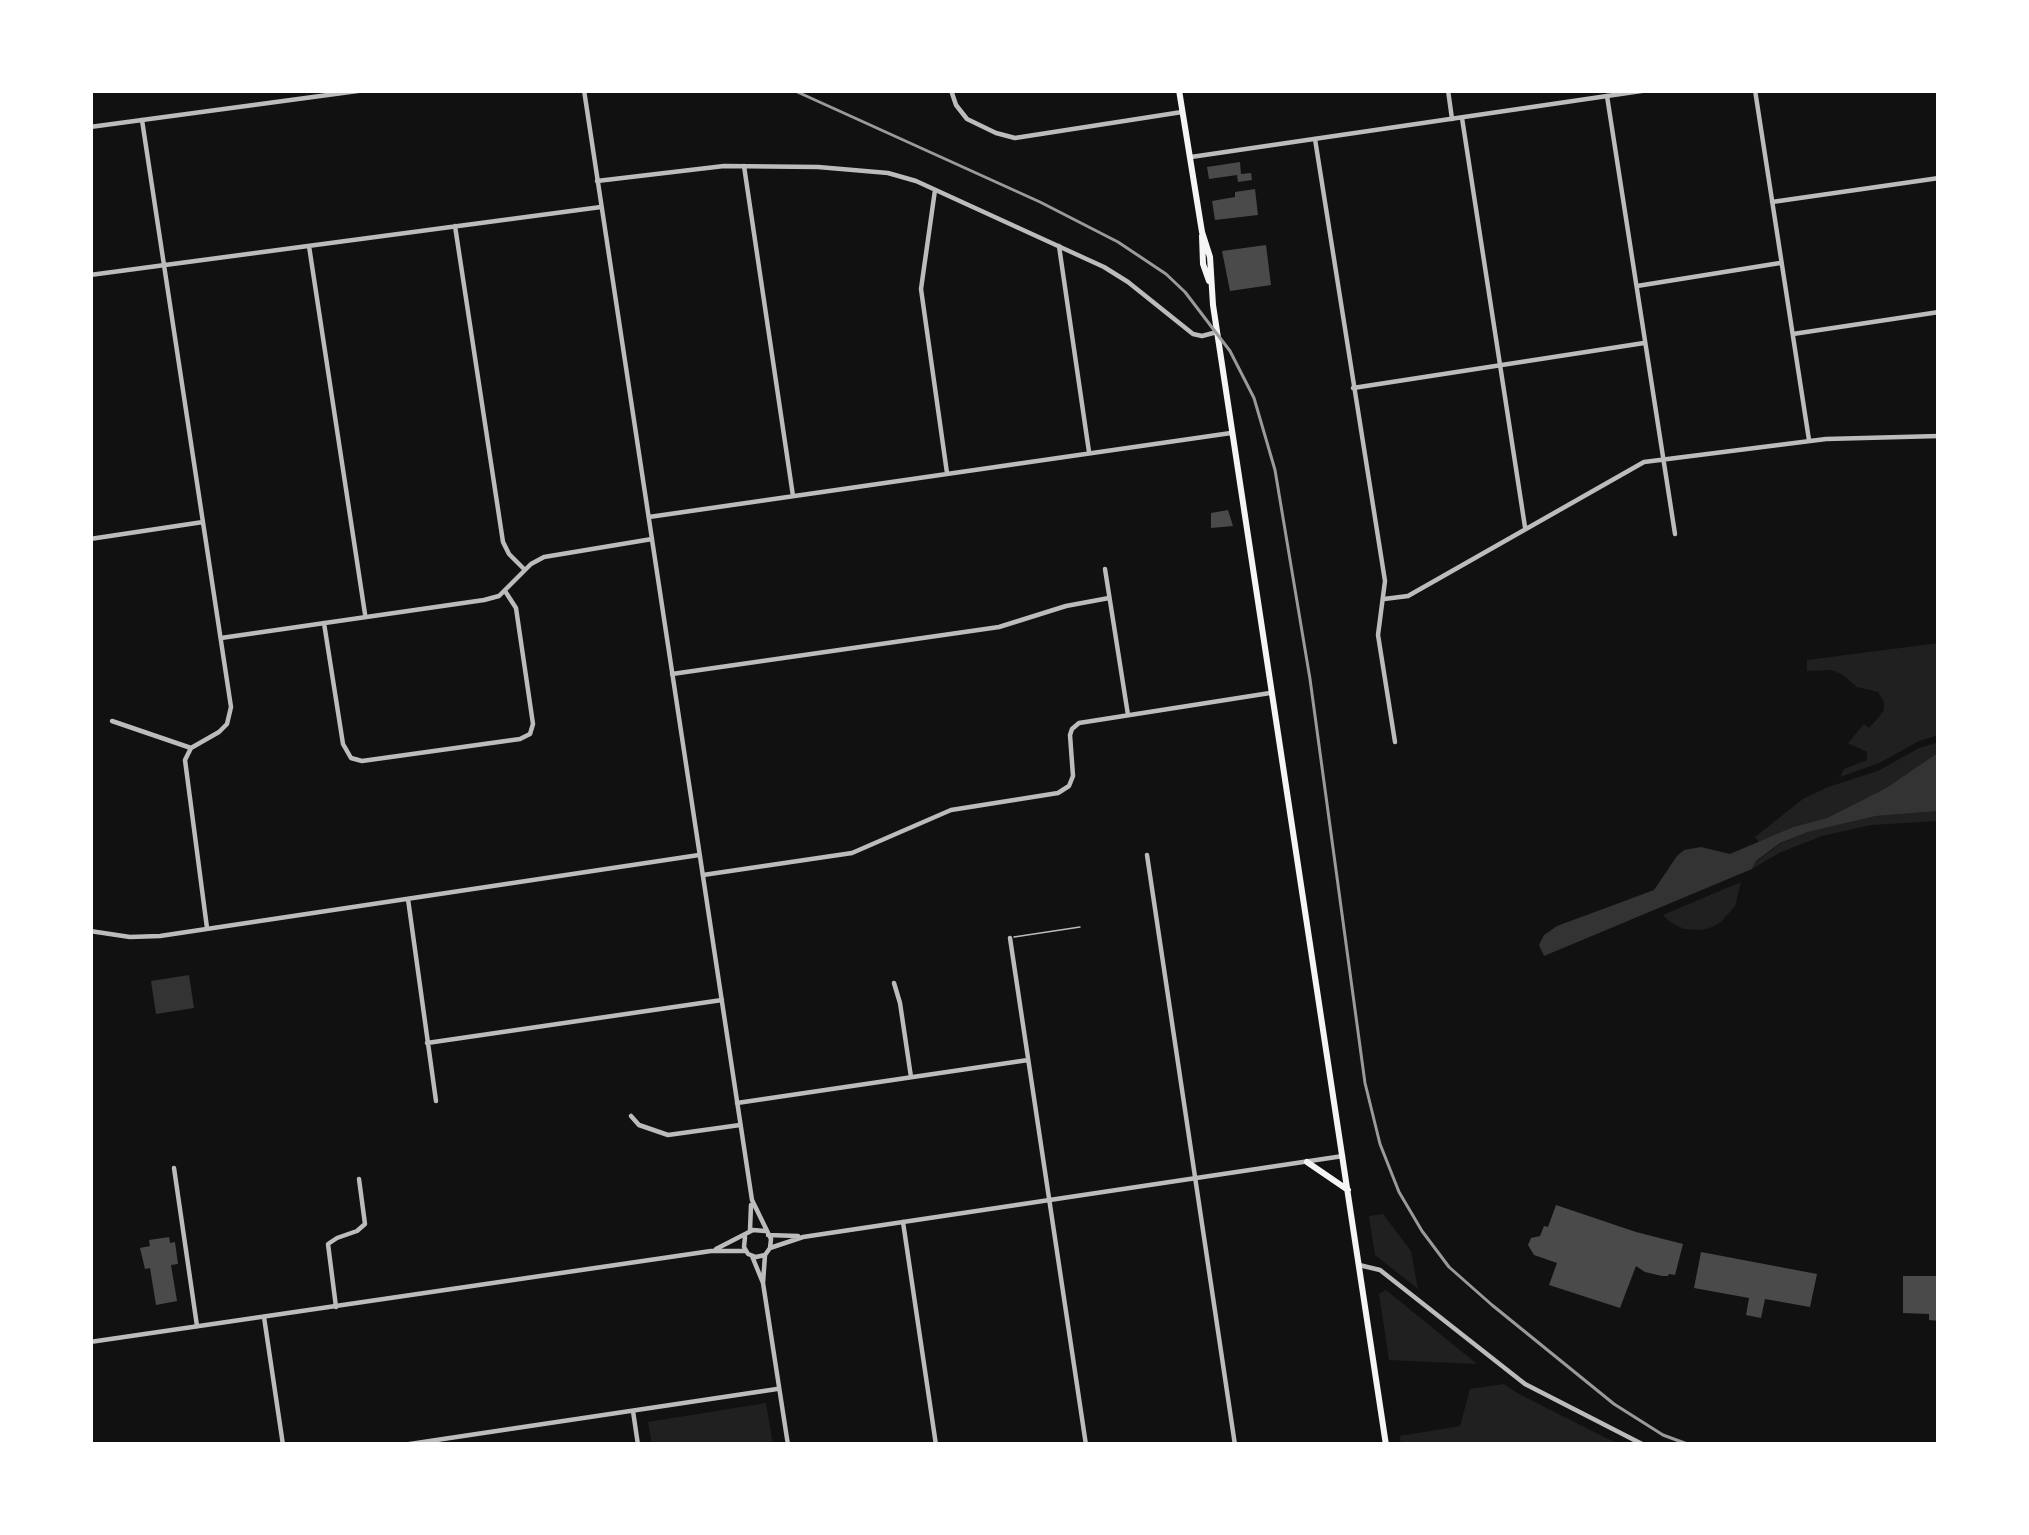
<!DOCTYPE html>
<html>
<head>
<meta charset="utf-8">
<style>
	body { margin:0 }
	#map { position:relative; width:2029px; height:1535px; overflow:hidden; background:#111; font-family:Spectral,serif }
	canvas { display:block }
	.frame { position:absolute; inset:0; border:93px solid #fff; pointer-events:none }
</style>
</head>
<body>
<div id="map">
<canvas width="2029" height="1535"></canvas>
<div class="frame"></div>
</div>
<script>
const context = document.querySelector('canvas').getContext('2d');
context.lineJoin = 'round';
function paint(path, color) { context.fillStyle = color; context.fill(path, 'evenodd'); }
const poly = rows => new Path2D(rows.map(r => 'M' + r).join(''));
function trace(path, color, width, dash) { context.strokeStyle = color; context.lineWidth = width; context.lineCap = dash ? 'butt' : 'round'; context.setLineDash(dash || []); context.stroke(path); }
paint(poly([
	[1939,643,1939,735,1919,741,1879,763,1840,777,1844,769,1867,760,1867,752,1848,743,1864,724,1869,728,1878,718,1884,710,1884,702,1878,692,1857,687,1842,674,1831,670,1807,671,1807,660],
	[1939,742,1939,752,1886,788,1827,818,1793,827,1759,842,1755,837,1803,799,1828,787,1878,771,1919,748],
	[1939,811,1939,821,1871,825,1822,836,1779,853,1752,869,1756,862,1781,843,1808,832,1876,816],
	[1741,882,1735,906,1721,922,1712,927,1703,930,1684,929,1670,922,1663,915],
	[1383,1214,1411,1251,1418,1289,1375,1255,1369,1216],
	[1386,1290,1477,1364,1389,1360,1379,1294],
	[1504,1384,1517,1393,1620,1445,1401,1445,1400,1436,1460,1426,1470,1389],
	[766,1403,773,1445,652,1445,648,1422]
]), '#202020');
paint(poly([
	[1939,752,1939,811,1876,816,1808,832,1780,843,1756,861,1752,869,1544,956,1539,945,1544,935,1557,926,1654,890,1677,856,1684,850,1701,847,1730,854,1793,827,1827,818,1886,788],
	[189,975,194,1008,156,1014,151,981]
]), '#333');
paint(poly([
	[1240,162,1241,174,1251,173,1252,180,1238,182,1237,175,1209,179,1207,167],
	[1255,189,1258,215,1215,220,1212,201,1235,197,1235,192],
	[1266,245,1271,285,1230,291,1222,251],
	[1228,510,1233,526,1211,528,1211,513],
	[1556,1205,1636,1232,1683,1244,1675,1275,1669,1274,1668,1276,1662,1276,1645,1272,1636,1266,1620,1308,1549,1285,1557,1263,1534,1255,1528,1245,1531,1238,1540,1236,1544,1226,1548,1227],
	[169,1237,170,1243,175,1242,178,1264,171,1265,177,1301,156,1305,150,1268,145,1269,140,1248,150,1246,149,1240],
	[1701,1252,1817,1274,1810,1307,1765,1299,1761,1318,1746,1315,1749,1298,1694,1288],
	[1903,1276,1939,1276,1939,1321,1929,1320,1929,1314,1903,1313]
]), '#4a4a4a');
trace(poly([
	[1014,937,1080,927]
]), '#bcbcbc', 1.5);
trace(poly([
	[951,90,956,105,967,119,996,133,1015,138,1182,112],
	[1448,90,1452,119],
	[1755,90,1809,440],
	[1607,96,1675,534],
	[1462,118,1525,527],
	[142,120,231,707,227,724,219,732,191,748,185,760,207,928],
	[1315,139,1385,581,1378,635,1395,742],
	[744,166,793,496],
	[597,181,724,166,818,167,888,173,916,181,1104,267,1128,282,1193,334,1202,336,1217,332],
	[935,190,921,289,947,473],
	[1772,202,1939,178],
	[455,226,503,542,509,554,524,569],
	[309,246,365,614],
	[1059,246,1089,452],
	[90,275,601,207],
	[1637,286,1780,263],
	[1793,334,1939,312],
	[1353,388,1644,343],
	[649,517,1231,433],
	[90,539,203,522],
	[1105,569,1128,715],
	[1384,599,1408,596,1644,462,1826,439,1939,436],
	[324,623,343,744,351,758,362,761,520,739,530,734,533,724,516,608,505,591],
	[221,638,484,600,499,596,531,564,544,557,652,539],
	[672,674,999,627,1066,606,1109,598],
	[112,721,191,748],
	[1147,855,1235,1445],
	[703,875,852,853,951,810,1058,793,1069,786,1073,776,1070,735,1072,729,1079,723,1270,693],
	[408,899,436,1101],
	[90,931,130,937,160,936,699,855],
	[1010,938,1086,1445],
	[894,983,900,1003,911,1077],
	[427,1043,722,1000],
	[737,1103,1028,1060],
	[631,1116,639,1125,668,1135,740,1125],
	[174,1168,197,1326],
	[903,1222,936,1445],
	[1359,1265,1380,1270,1525,1384,1644,1445],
	[336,1307,328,1244,337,1238,357,1231,365,1224,359,1179],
	[264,1317,283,1445],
	[633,1411,638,1445],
	[403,1445,777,1389]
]), '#bcbcbc', 4.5);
trace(poly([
	[584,90,752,1200,771,1239,770,1248,765,1255,763,1283],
	[90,127,365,90],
	[1191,157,1648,90],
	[750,1230,751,1205],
	[768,1235,798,1236],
	[745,1237,744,1247,748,1254,756,1257,765,1255],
	[770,1248,803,1237,1343,1156],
	[716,1249,753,1230,765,1231],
	[752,1256,763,1283,788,1445],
	[90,1342,711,1251,745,1251]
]), '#bcbcbc', 4.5);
trace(poly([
	[1179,90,1202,232,1210,257,1213,305,1386,1445],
	[1202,236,1203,264,1209,281],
	[1307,1162,1348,1190]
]), '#f5f5f5', 6);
trace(poly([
	[793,90,1040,202,1118,242,1166,274,1185,292,1230,351,1254,398,1275,470,1310,679,1365,1083,1380,1144,1399,1192,1422,1231,1449,1267,1492,1305,1614,1404,1663,1435,1690,1445]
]), '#9a9a9a', 3);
</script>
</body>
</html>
